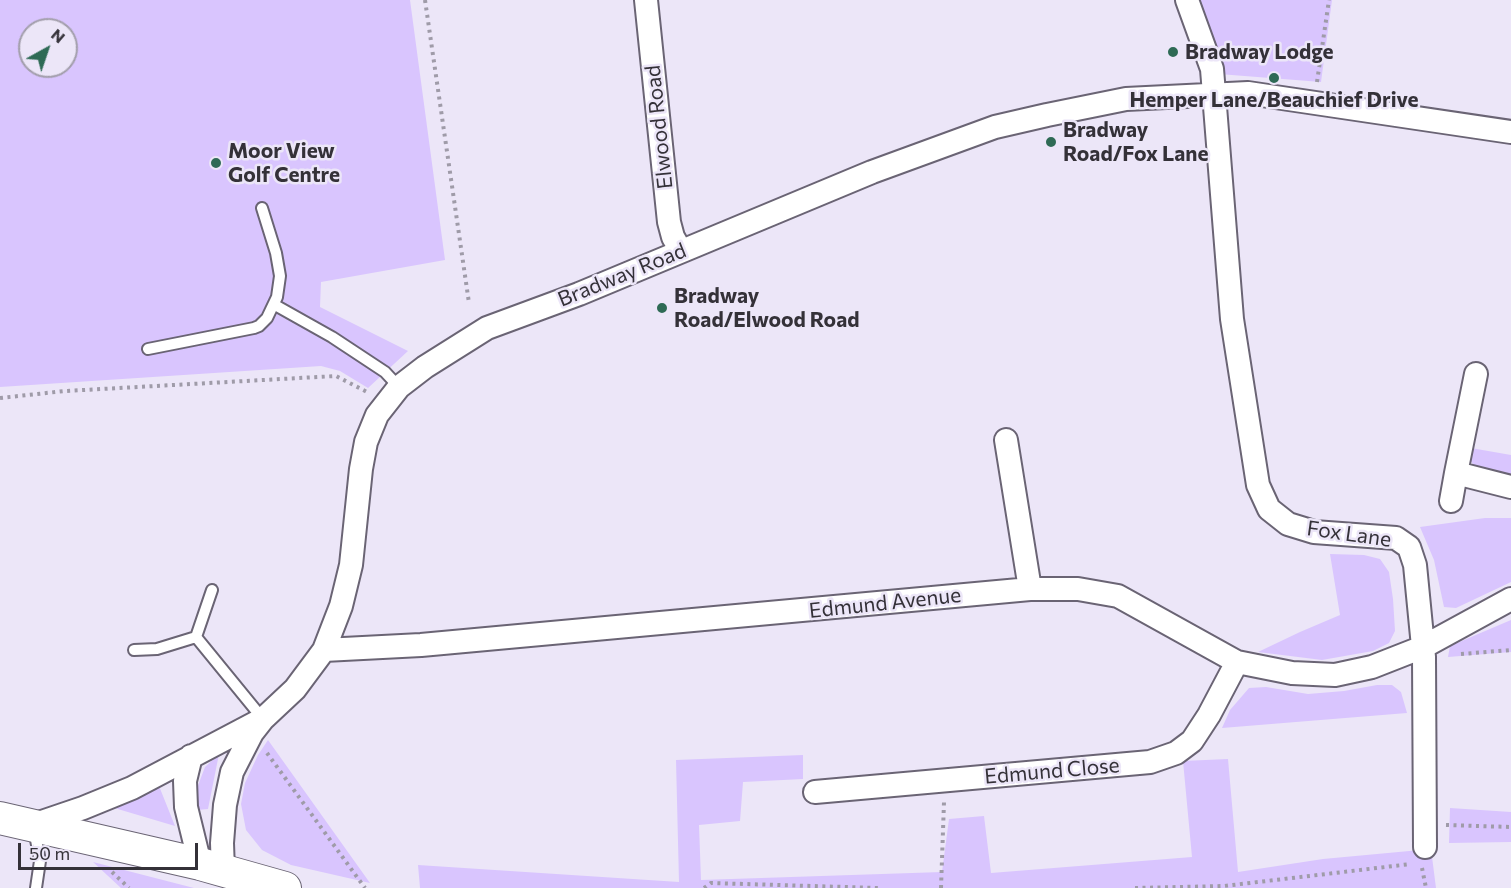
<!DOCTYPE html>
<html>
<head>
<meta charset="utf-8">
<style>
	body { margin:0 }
	#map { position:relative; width:1511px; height:888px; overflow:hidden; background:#ece6f8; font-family:Commissioner,sans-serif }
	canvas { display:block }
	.north { position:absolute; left:18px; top:18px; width:60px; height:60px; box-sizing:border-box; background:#ece6f8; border:2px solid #a29eab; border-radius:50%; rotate:40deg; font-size:16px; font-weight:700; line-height:24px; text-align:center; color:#343138 }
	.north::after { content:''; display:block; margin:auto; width:21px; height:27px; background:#2e6a55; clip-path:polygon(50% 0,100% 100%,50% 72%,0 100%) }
	.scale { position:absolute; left:18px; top:843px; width:180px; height:27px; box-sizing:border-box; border:3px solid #343138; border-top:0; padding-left:8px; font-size:18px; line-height:21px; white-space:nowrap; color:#343138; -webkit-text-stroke:4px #ece6f8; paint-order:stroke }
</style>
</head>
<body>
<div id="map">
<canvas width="1511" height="888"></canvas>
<div class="north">N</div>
<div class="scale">50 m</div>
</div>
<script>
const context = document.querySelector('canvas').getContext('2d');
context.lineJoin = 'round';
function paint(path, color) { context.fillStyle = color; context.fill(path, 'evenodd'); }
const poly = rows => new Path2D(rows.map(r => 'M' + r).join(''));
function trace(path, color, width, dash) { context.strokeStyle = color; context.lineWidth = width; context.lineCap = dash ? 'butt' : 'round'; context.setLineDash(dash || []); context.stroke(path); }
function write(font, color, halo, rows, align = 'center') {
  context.font = font + ' Commissioner,sans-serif'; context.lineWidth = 5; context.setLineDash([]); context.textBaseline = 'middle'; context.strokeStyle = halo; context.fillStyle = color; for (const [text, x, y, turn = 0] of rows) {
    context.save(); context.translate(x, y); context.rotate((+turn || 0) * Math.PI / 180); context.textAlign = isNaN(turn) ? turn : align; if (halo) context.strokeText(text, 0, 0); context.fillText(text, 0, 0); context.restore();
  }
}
paint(poly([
	[0,0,410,0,445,260,321,282,320,307,408,351,368,388,340,371,321,366,0,387],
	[30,30,66,30,66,66,30,66],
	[1193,0,1332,0,1321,82,1219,74],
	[1471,448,1511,455,1511,480,1479,472,1470,460],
	[1485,518,1511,518,1511,582,1456,608,1444,607,1434,560,1420,527],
	[1330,554,1364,555,1380,559,1389,572,1393,599,1395,631,1389,643,1373,651,1322,660,1258,652,1300,632,1340,615],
	[1511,620,1511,652,1448,657,1450,646],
	[1377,685,1392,685,1401,692,1407,713,1222,728,1230,710,1249,688,1266,687,1308,694,1344,691],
	[268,740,370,883,291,865,262,850,246,830,241,804,245,783,258,755],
	[219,754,208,809,197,810,194,796,205,767],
	[803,755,803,779,743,782,740,821,699,825,701,880,942,872,949,819,984,816,991,873,1192,857,1183,761,1228,759,1238,872,1323,859,1431,849,1436,888,420,888,418,865,679,882,676,760],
	[159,786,175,826,111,807],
	[1450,808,1511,812,1511,842,1449,843],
	[93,862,194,888,121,888]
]), '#d9c5fe');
const service = poly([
	[275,305,332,337,385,372,399,387],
	[148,349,254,328,259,326,267,318,277,297,280,276,276,253,262,208],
	[196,637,263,719],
	[134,650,157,649,196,637,212,590],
	[34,829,40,861,36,888]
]);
const minor = poly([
	[646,0,669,222,673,237,681,251],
	[1187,0,1212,69,1232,319,1258,485,1269,509,1288,524,1314,532,1396,538,1409,547,1415,565,1424,657,1425,847],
	[1476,374,1456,473,1511,487],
	[1006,440,1030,589],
	[1451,501,1456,473],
	[324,650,421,645,1030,589,1078,589,1118,596,1237,662,1292,673,1335,675,1372,667,1423,647,1511,599],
	[191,756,185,781,186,807,200,864],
	[815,792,1150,762,1176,753,1192,741,1209,715,1237,662],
	[33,825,83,808,132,788,261,720],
	[223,871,222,843,225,805,232,772,252,733,263,719,295,689,324,650,341,606,351,565,361,469,366,442,377,415,399,387,425,367,487,328,579,294,872,172,995,127,1047,115,1126,99,1248,93,1511,132]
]);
const secondary = poly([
	[0,818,200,864,285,888]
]);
trace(service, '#6a6474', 14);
trace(minor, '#6a6474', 26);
trace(secondary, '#6a6474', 34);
trace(poly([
	[425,0,469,303],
	[1317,82,1329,0],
	[0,398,65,391,336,376,367,392],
	[1461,654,1511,650],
	[267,753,365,888],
	[1446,825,1511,827],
	[1422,868,1426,888],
	[112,872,129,888],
	[704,888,711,883,879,888],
	[941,888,944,802],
	[1135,888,1224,886,1411,864]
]), '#9f9ba8', 4, [3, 4.5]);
trace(service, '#fff', 10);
trace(minor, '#fff', 22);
trace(secondary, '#fff', 32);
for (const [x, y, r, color] of [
	[1173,52,6,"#2e6a55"],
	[1274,78,6,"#2e6a55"],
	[1051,142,6,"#2e6a55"],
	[216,163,6,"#2e6a55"],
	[662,308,6,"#2e6a55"]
]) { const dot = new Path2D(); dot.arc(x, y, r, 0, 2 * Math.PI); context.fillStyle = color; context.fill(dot); trace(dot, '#ece6f8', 2); }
write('bold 21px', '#343138', '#ece6f8', [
	["Bradway Lodge",1185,52],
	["Hemper Lane/Beauchief Drive",1274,100,"center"],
	["Bradway",1063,130],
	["Road/Fox Lane",1063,154],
	["Moor View",228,151],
	["Golf Centre",228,175],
	["Bradway",674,296],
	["Road/Elwood Road",674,320]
], 'left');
write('21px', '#343138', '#ece6f8', [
	["Elwood Road",659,127,-96],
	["Bradway Road",622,275,-22],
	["Fox Lane",1349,534,8],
	["Edmund Avenue",885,603,-6],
	["Edmund Close",1052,771,-5]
]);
</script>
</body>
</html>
